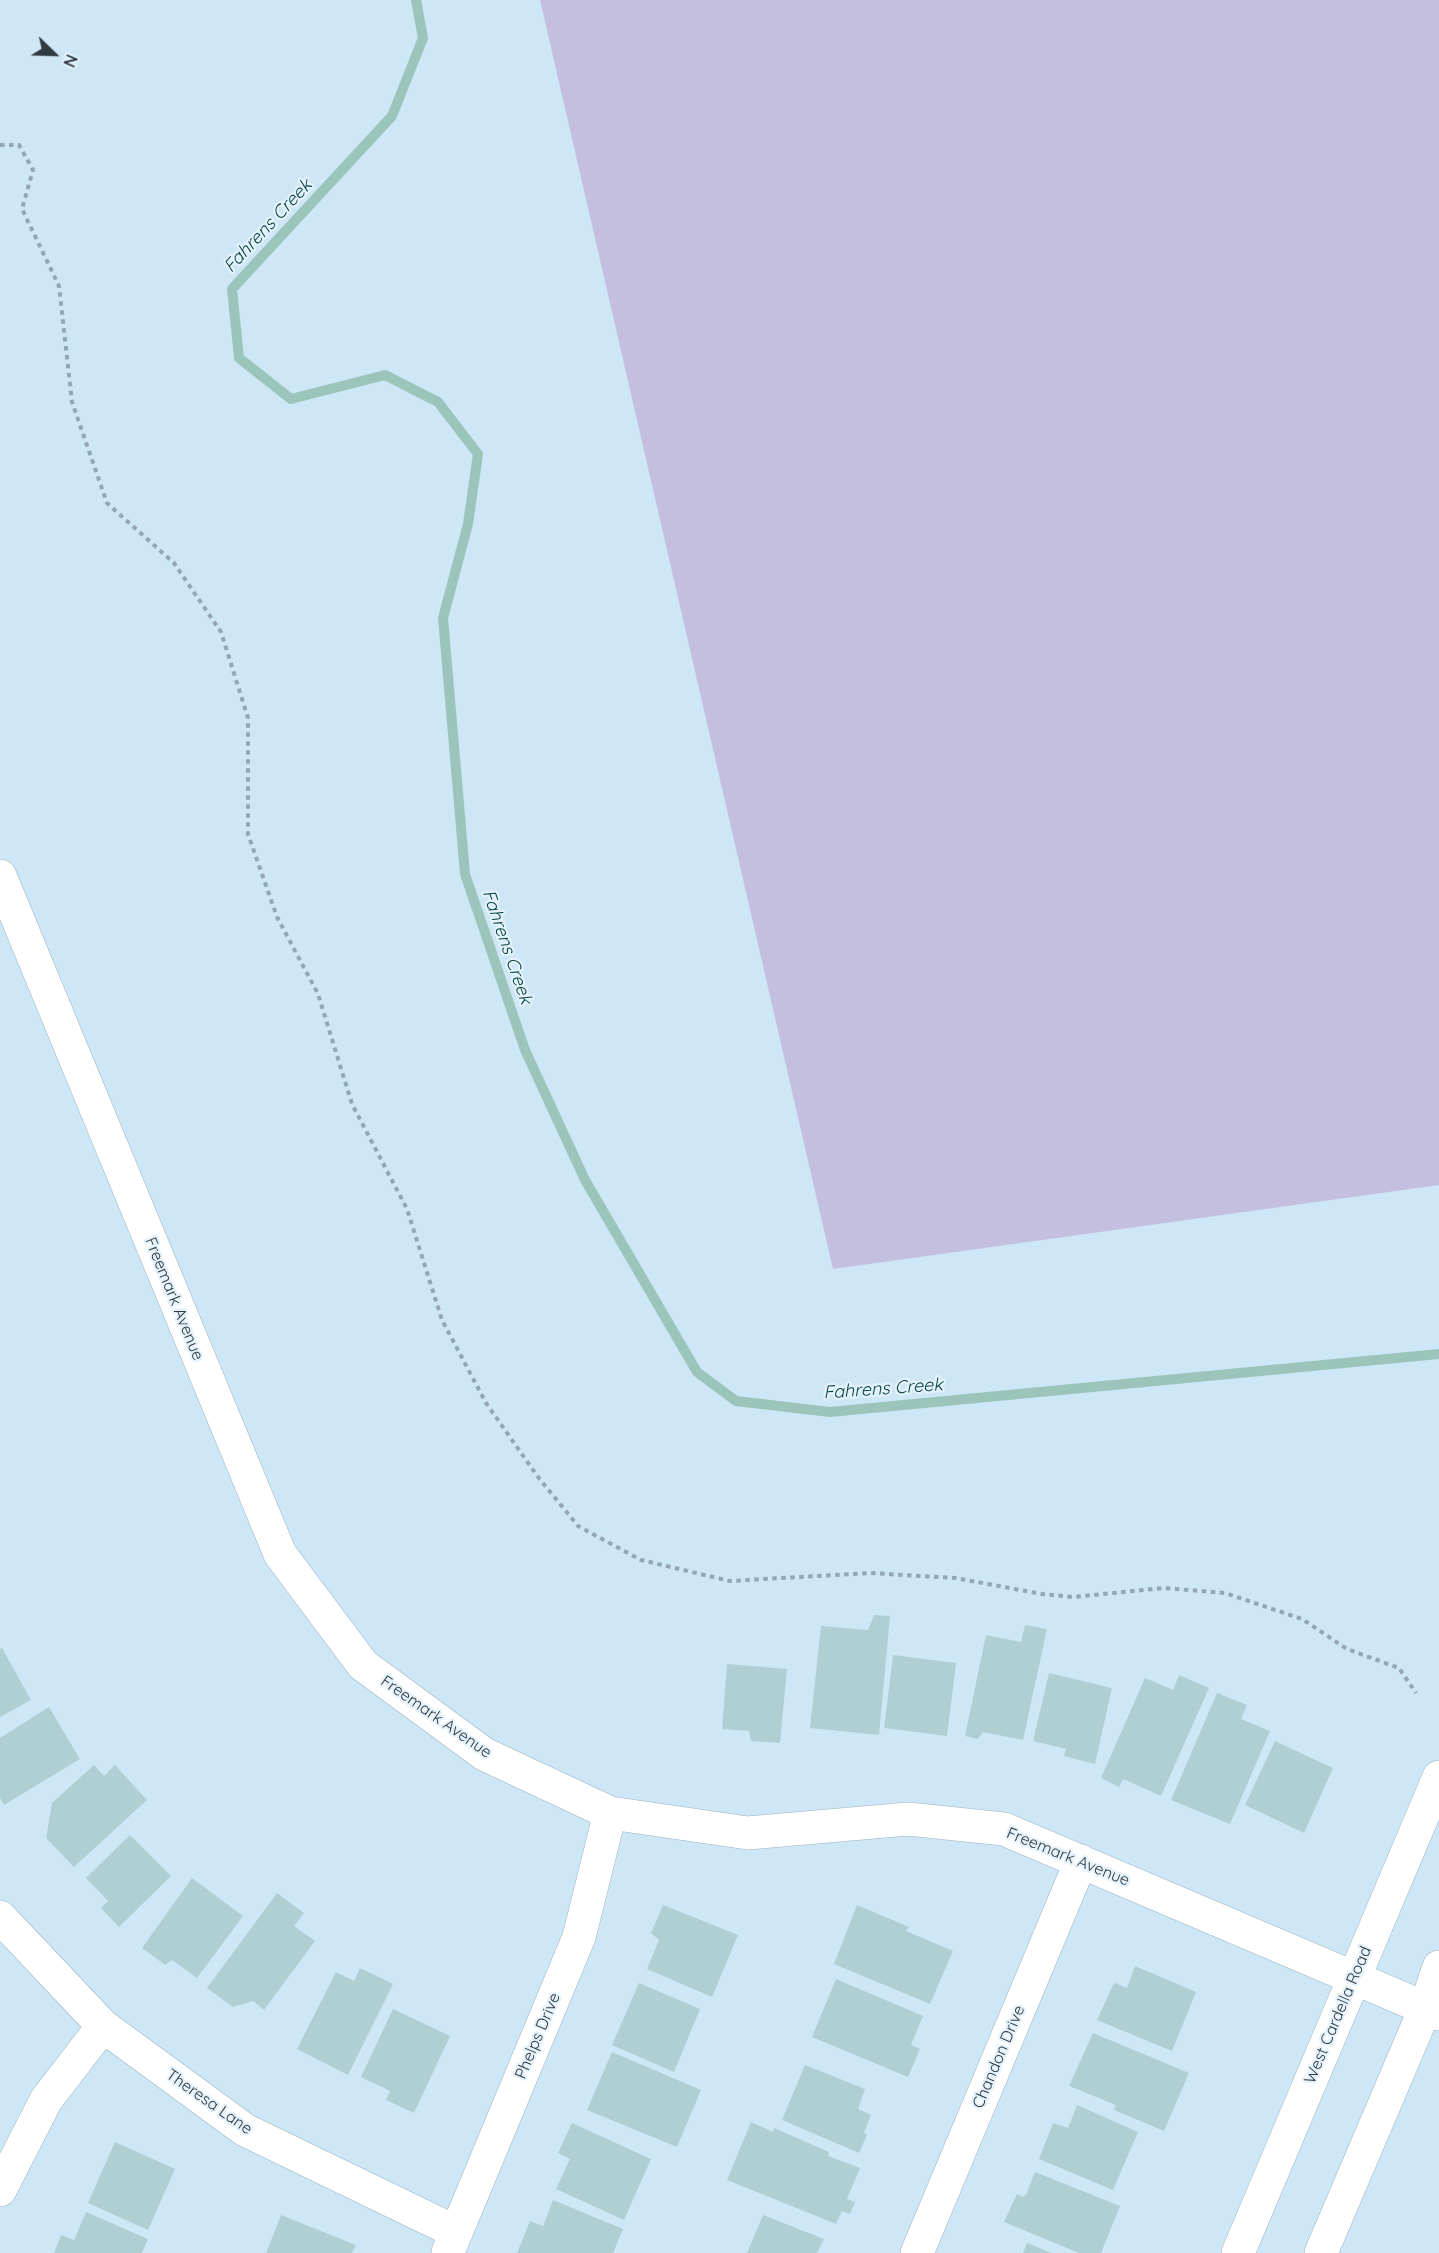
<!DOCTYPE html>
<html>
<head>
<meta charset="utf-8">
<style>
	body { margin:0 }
	#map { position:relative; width:1439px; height:2253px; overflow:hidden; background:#cee7f6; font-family:Quicksand,sans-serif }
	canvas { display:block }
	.north { position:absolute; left:24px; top:24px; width:60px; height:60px; -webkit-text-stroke:4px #e4f2fc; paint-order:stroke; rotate:113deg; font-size:16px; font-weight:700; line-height:24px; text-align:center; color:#30393f }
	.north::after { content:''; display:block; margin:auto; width:21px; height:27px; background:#30393f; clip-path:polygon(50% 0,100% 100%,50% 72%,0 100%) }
</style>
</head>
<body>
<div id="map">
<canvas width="1439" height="2253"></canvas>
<div class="north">N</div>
</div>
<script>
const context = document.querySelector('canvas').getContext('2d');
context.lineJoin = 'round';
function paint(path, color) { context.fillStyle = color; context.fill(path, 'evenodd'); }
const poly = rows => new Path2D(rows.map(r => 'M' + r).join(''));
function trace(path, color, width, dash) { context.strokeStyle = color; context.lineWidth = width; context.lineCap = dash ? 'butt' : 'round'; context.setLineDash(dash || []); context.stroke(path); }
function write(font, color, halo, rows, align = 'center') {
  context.font = font + ' Quicksand,sans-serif'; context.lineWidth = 4.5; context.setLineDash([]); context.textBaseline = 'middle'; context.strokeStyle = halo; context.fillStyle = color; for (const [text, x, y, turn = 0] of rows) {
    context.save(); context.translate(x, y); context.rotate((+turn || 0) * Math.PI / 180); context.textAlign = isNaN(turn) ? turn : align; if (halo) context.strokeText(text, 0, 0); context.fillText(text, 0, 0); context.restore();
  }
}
paint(poly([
	[540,0,1439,0,1439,1185,833,1269]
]), '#c4bfde');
trace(poly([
	[416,0,423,38,392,116,232,289,239,358,291,399,385,375,438,402,478,454,468,524,443,618,465,874,525,1050,585,1180,697,1372,736,1401,830,1412,1439,1354]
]), '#9bc5ba', 10);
paint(poly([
	[874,1615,890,1616,879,1735,810,1728,821,1626,868,1630],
	[1025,1625,1047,1629,1023,1740,983,1732,978,1739,965,1736,986,1635,1021,1642],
	[2,1648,31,1700,0,1717,0,1649],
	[893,1655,956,1663,947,1736,884,1728],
	[727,1664,787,1669,780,1743,751,1741,749,1731,722,1729],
	[1049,1673,1112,1688,1095,1764,1064,1756,1066,1749,1033,1741],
	[1179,1675,1209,1688,1161,1796,1123,1779,1119,1787,1101,1778,1145,1678,1173,1690],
	[1217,1693,1247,1705,1241,1719,1270,1731,1230,1824,1171,1800],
	[49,1707,80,1759,4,1805,0,1798,0,1738],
	[1275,1741,1333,1768,1304,1833,1245,1805],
	[94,1765,104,1776,115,1765,147,1800,74,1867,46,1838,52,1803],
	[130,1835,171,1876,119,1927,101,1908,108,1901,86,1878],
	[192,1878,243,1916,197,1978,172,1960,165,1965,142,1948],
	[277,1893,304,1913,294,1926,315,1941,264,2010,253,2001,233,2007,207,1988],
	[663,1905,738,1935,712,1997,647,1969,659,1940,651,1933],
	[857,1905,909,1927,906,1931,953,1951,930,2004,834,1964],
	[1135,1966,1196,1992,1172,2051,1097,2020,1113,1985,1115,1983,1127,1988],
	[360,1968,393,1984,348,2075,297,2049,336,1972,354,1981],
	[836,1979,923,2016,911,2045,920,2049,908,2077,812,2037],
	[639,1983,700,2009,674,2072,612,2045],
	[393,2009,450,2036,414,2113,386,2100,390,2091,361,2077],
	[1093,2033,1189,2073,1164,2131,1114,2110,1116,2105,1069,2086],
	[612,2052,701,2090,677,2147,587,2110],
	[805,2065,865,2089,858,2109,871,2115,864,2133,867,2135,859,2153,782,2120],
	[1077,2105,1138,2132,1113,2190,1039,2159,1053,2123,1068,2128],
	[751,2122,773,2132,774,2128,829,2152,828,2156,860,2168,847,2199,855,2202,850,2214,842,2211,836,2224,727,2180],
	[572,2123,651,2159,624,2220,556,2189,570,2159,558,2153],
	[115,2142,175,2169,148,2230,88,2203],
	[1035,2172,1120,2206,1101,2253,1079,2253,1004,2222,1017,2194,1023,2197,1026,2195],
	[553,2200,623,2229,613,2253,517,2253,530,2221,543,2226],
	[86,2212,148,2239,142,2253,54,2253,61,2235,74,2240],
	[281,2215,356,2245,352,2253,266,2253],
	[763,2215,824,2239,817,2253,747,2253],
	[1027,2243,1052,2253,1023,2253]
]), '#b0cfd3');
const minor = poly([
	[0,876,280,1554,363,1665,484,1754,610,1813,748,1833,908,1819,1004,1829,1439,2014],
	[0,1917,103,2026,245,2130,456,2232],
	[0,2190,46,2100,103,2026],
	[448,2252,579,1937,610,1813],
	[917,2253,1081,1861],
	[1238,2253,1439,1777],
	[1321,2253,1425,2009,1439,1967]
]);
trace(minor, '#9ab1c0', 34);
trace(poly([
	[0,145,19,145,33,170,22,209,59,286,72,402,107,503,174,563,221,632,248,718,248,834,277,917,318,994,352,1104,407,1209,442,1320,486,1403,538,1477,578,1526,641,1560,730,1581,870,1573,955,1578,1042,1594,1073,1597,1164,1588,1225,1593,1302,1619,1347,1649,1399,1668,1416,1693]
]), '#93a6b2', 4, [4.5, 4.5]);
trace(minor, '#fff', 33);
write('16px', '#30393f', '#e4f2fc', [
	["Freemark Avenue",174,1299,68],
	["Freemark Avenue",436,1717,35],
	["Freemark Avenue",1068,1857,22],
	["West Cardella Road",1338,2015,-67],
	["Phelps Drive",538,2036,-67],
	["Chandon Drive",999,2057,-67],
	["Theresa Lane",209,2102,35]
]);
write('italic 18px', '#08463c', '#e4f2fc', [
	["Fahrens Creek",268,226,-47],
	["Fahrens Creek",507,947,71],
	["Fahrens Creek",883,1389,-4]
]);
</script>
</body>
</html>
